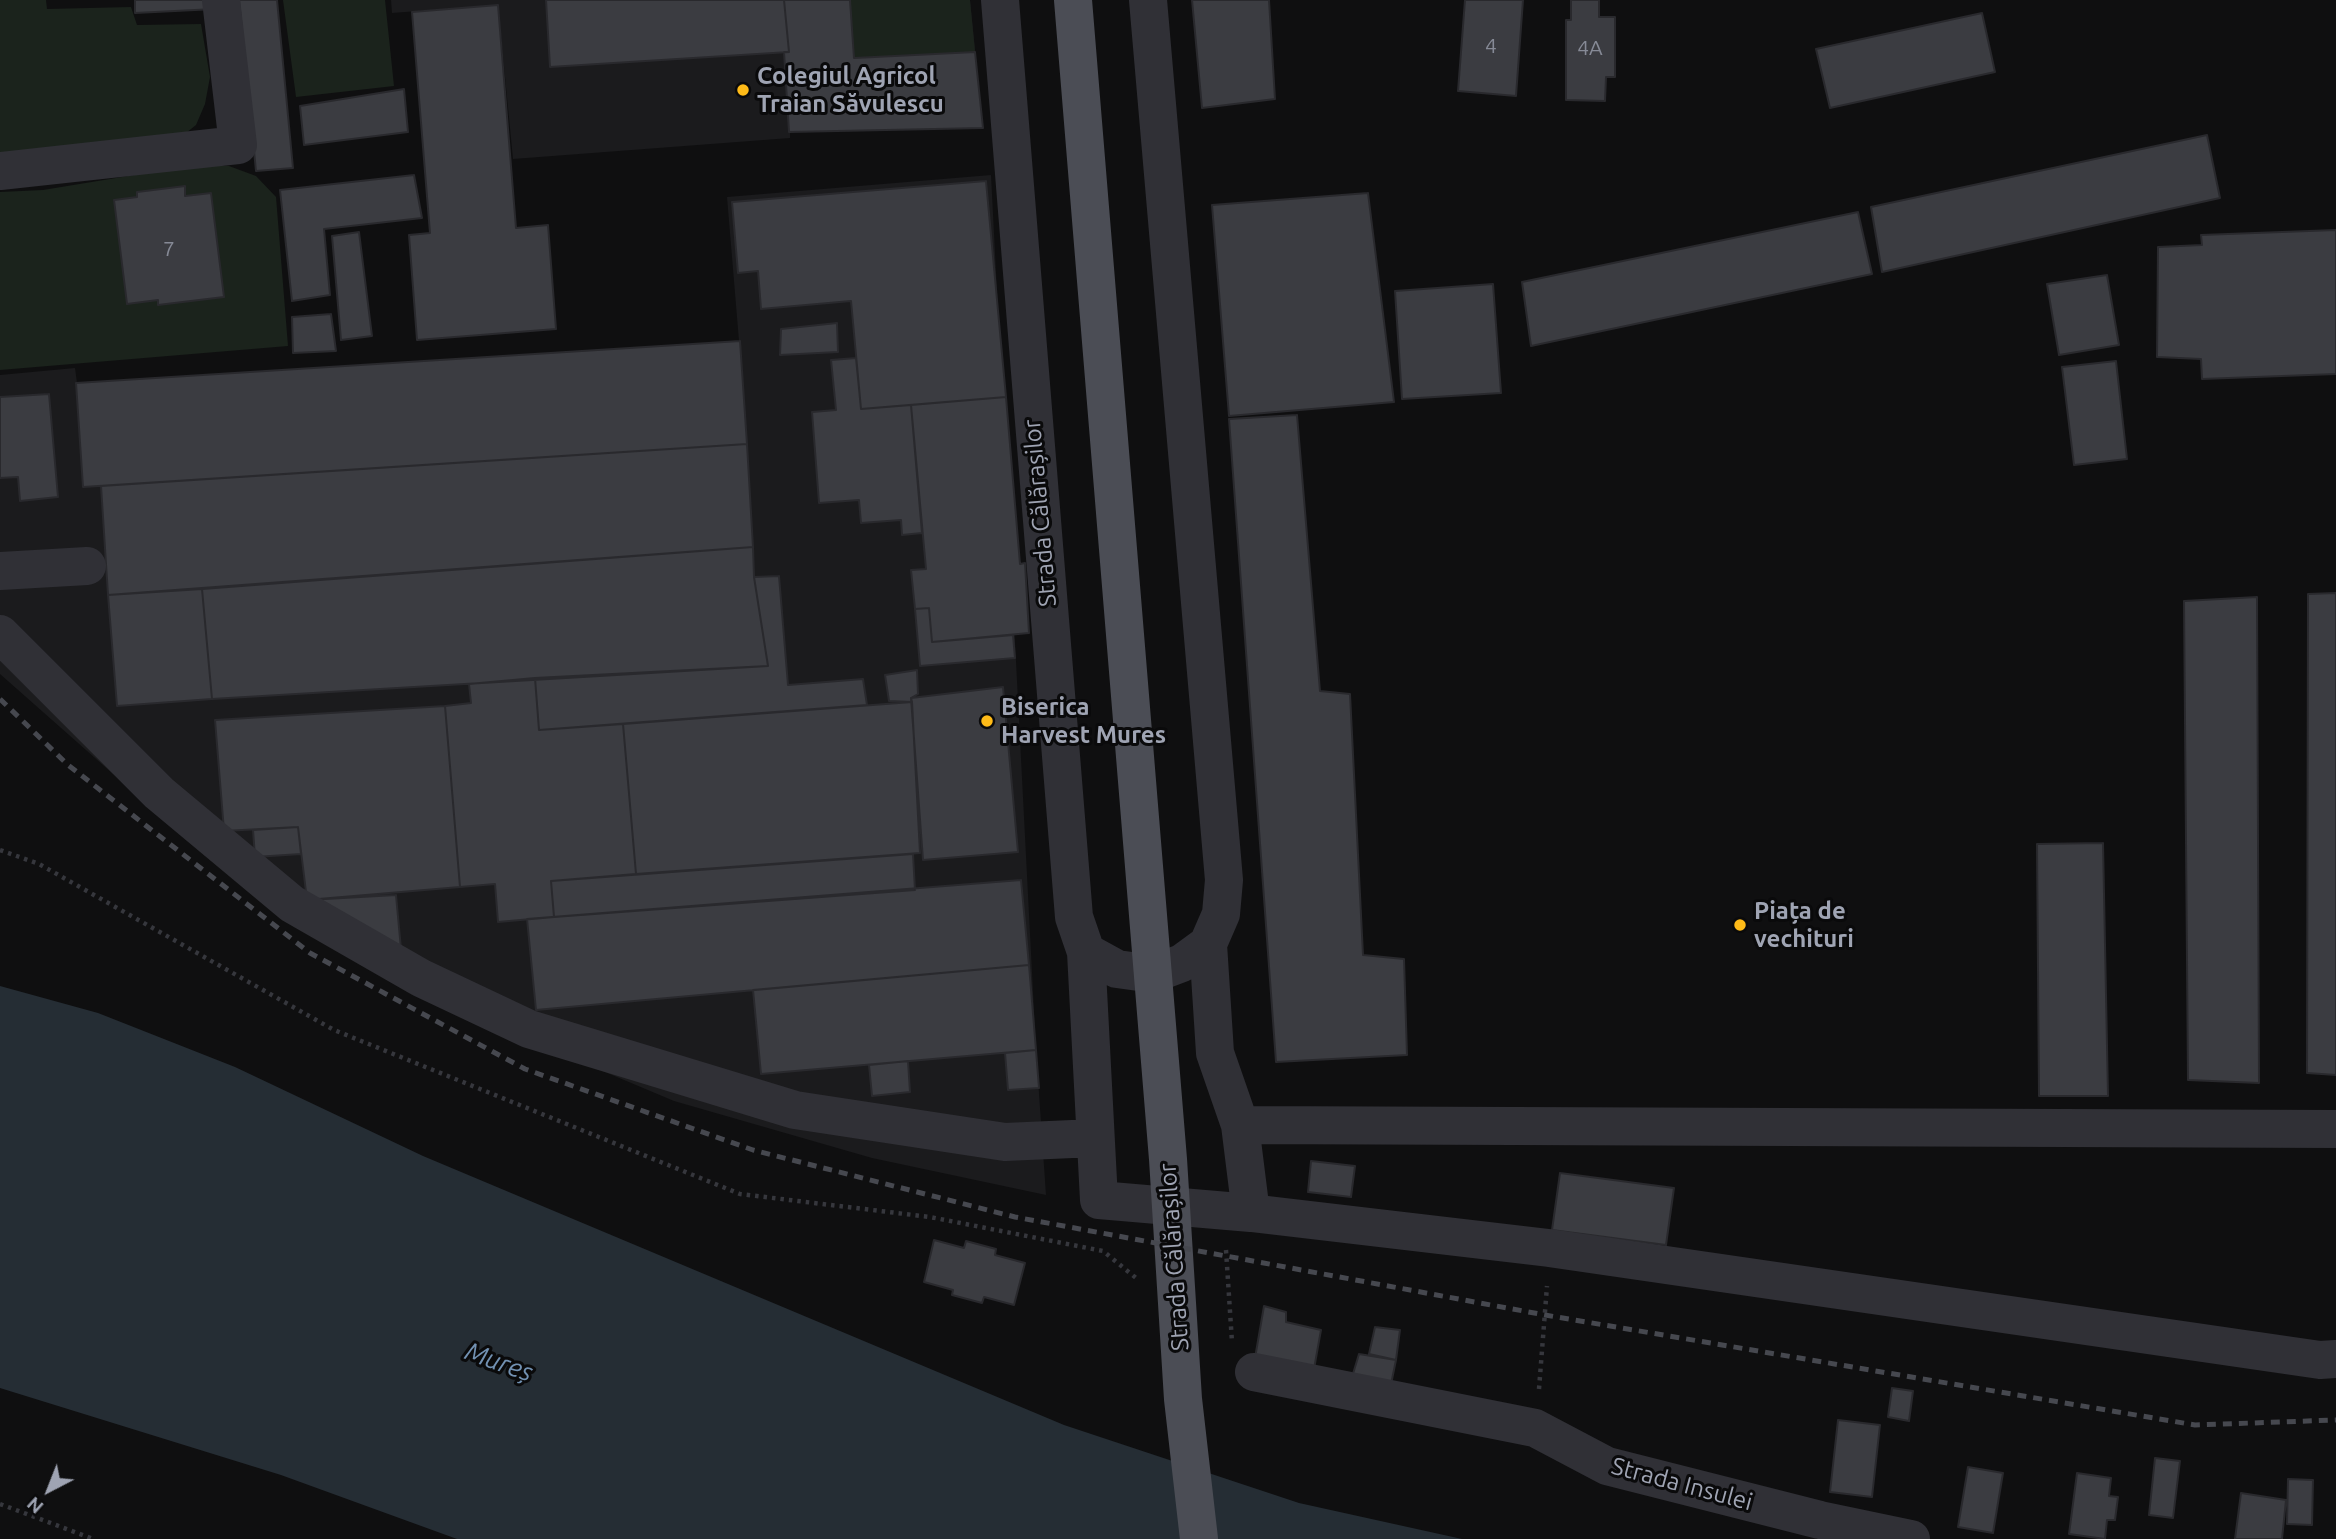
<!DOCTYPE html>
<html>
<head>
<meta charset="utf-8">
<style>
	body { margin:0 }
	#map { position:relative; width:2336px; height:1539px; overflow:hidden; background:#0f0f10; font-family:Ubuntu,sans-serif }
	canvas { display:block }
	.north { position:absolute; left:14px; top:1455px; width:70px; height:70px; -webkit-text-stroke:5px #0a0a0b; paint-order:stroke; rotate:222deg; font-size:19px; font-weight:700; line-height:28px; text-align:center; color:#9fa4b3 }
	.north::after { content:''; display:block; margin:auto; width:24px; height:32px; background:#9fa4b3; clip-path:polygon(50% 0,100% 100%,50% 72%,0 100%) }
</style>
</head>
<body>
<div id="map">
<canvas width="2336" height="1539"></canvas>
<div class="north">N</div>
</div>
<script>
const context = document.querySelector('canvas').getContext('2d');
context.lineJoin = 'round';
function paint(path, color) { context.fillStyle = color; context.fill(path, 'evenodd'); }
const poly = rows => new Path2D(rows.map(r => 'M' + r).join(''));
function trace(path, color, width, dash) { context.strokeStyle = color; context.lineWidth = width; context.lineCap = dash ? 'butt' : 'round'; context.setLineDash(dash || []); context.stroke(path); }
function write(font, color, halo, rows, align = 'center') {
  context.font = font + ' Ubuntu,sans-serif'; context.lineWidth = 6; context.setLineDash([]); context.textBaseline = 'middle'; context.strokeStyle = halo; context.fillStyle = color; for (const [text, x, y, turn = 0] of rows) {
    context.save(); context.translate(x, y); context.rotate((+turn || 0) * Math.PI / 180); context.textAlign = isNaN(turn) ? turn : align; if (halo) context.strokeText(text, 0, 0); context.fillText(text, 0, 0); context.restore();
  }
}
paint(poly([
	[391,0,970,0,983,128,790,132,790,138,513,159,498,5,392,13],
	[991,175,1036,1050,1046,1195,872,1158,674,1101,422,995,181,834,0,674,0,375,75,368,77,383,739,341,727,197]
]), '#1b1b1d');
paint(poly([
	[0,0,46,0,47,9,131,7,137,25,201,24,210,77,205,104,196,125,176,141,0,154],
	[283,0,385,0,394,86,296,97],
	[850,0,970,0,975,52,854,58],
	[195,165,229,166,256,176,276,197,288,346,0,370,0,192,43,190]
]), '#1b231c');
paint(poly([
	[0,986,98,1013,235,1067,423,1156,1064,1425,1299,1503,1462,1539,457,1539,281,1475,0,1388]
]), '#252d34');
const building = poly([
	[135,0,214,0,215,9,135,13,135,0],
	[239,0,277,0,293,168,256,171,239,0],
	[546,0,784,0,789,52,550,67,546,0],
	[784,0,850,0,854,58,975,52,983,128,789,132,784,52,789,52,784,0],
	[1192,0,1269,0,1275,99,1202,108,1192,0],
	[1465,0,1523,0,1516,96,1458,91,1465,0],
	[1571,0,1599,0,1599,17,1615,17,1615,77,1606,77,1605,101,1566,100,1566,20,1571,20,1571,0],
	[498,5,516,228,548,225,556,329,417,340,409,235,430,233,412,12,498,5],
	[1982,13,1995,72,1830,108,1816,49,1982,13],
	[404,89,408,132,304,145,300,106,404,89],
	[2207,135,2220,198,1882,272,1871,207,2207,135],
	[414,175,422,218,324,229,330,295,292,301,280,190,414,175],
	[986,181,1006,397,861,409,851,301,761,309,758,271,738,273,732,202,986,181],
	[185,186,185,196,211,193,224,297,158,305,158,300,127,304,114,200,137,197,137,192,185,186],
	[1368,193,1394,402,1229,416,1212,205,1368,193],
	[1858,212,1872,274,1531,346,1522,282,1858,212],
	[2336,230,2336,374,2202,379,2201,359,2157,357,2158,247,2202,245,2201,235,2336,230],
	[359,232,372,336,341,340,332,236,359,232],
	[2107,275,2119,345,2059,355,2047,284,2107,275],
	[1493,284,1501,393,1402,399,1395,291,1493,284],
	[331,314,336,351,293,353,292,317,331,314],
	[837,323,838,352,780,355,781,329,837,323],
	[740,341,747,444,83,487,76,383,740,341],
	[856,358,861,409,911,405,922,533,902,535,901,520,861,523,859,500,819,503,812,412,836,410,831,360,856,358],
	[2116,361,2127,459,2074,465,2062,367,2116,361],
	[49,394,58,497,20,501,18,477,0,478,0,397,49,394],
	[1006,397,1020,564,1025,563,1029,633,932,642,929,608,915,609,911,570,926,569,911,405,1006,397],
	[1297,415,1320,691,1350,694,1363,955,1404,959,1407,1055,1276,1062,1229,419,1297,415],
	[747,444,753,547,108,595,101,486,747,444],
	[753,547,754,577,768,666,212,699,202,589,753,547],
	[779,576,788,685,863,679,867,705,539,730,535,678,768,666,754,577,779,576],
	[202,589,212,699,117,706,108,595,202,589],
	[2336,593,2336,1075,2307,1073,2308,594,2336,593],
	[2257,597,2259,1083,2188,1080,2184,601,2257,597],
	[929,608,932,642,1013,635,1015,658,920,666,915,609,929,608],
	[917,670,918,694,911,698,912,702,889,701,885,675,917,670],
	[535,678,539,730,623,724,636,874,551,881,554,917,498,922,495,884,460,887,445,706,471,703,469,684,535,678],
	[1003,687,1018,852,923,860,911,698,1003,687],
	[912,702,920,853,636,874,623,724,912,702],
	[445,706,460,887,307,900,298,827,224,831,215,720,445,706],
	[298,827,301,854,255,857,253,830,298,827],
	[2103,843,2108,1096,2039,1096,2037,844,2103,843],
	[913,854,915,890,554,917,551,881,913,854],
	[1021,880,1029,965,536,1010,527,919,1021,880],
	[396,895,401,949,307,900,396,895],
	[1029,965,1036,1050,761,1074,753,990,1029,965],
	[1036,1050,1039,1088,1008,1090,1005,1053,1036,1050],
	[908,1061,910,1092,872,1096,869,1065,908,1061],
	[1311,1161,1355,1166,1351,1197,1308,1192,1311,1161],
	[1560,1173,1674,1188,1666,1245,1552,1230,1560,1173],
	[934,1240,964,1248,966,1241,996,1249,995,1255,1025,1263,1014,1305,984,1297,982,1303,952,1295,953,1290,924,1282,934,1240],
	[1264,1306,1286,1312,1286,1322,1321,1330,1314,1369,1255,1358,1264,1306],
	[1375,1327,1400,1330,1396,1360,1369,1354,1375,1327],
	[1359,1354,1396,1360,1389,1394,1349,1387,1359,1354],
	[1892,1388,1913,1391,1909,1421,1888,1417,1892,1388],
	[1838,1420,1880,1425,1872,1497,1830,1492,1838,1420],
	[2155,1458,2180,1461,2173,1518,2149,1515,2155,1458],
	[1968,1467,2003,1473,1993,1533,1958,1527,1968,1467],
	[2077,1473,2111,1478,2109,1496,2118,1497,2115,1520,2107,1520,2105,1539,2069,1534,2077,1473],
	[2288,1479,2313,1480,2312,1525,2287,1524,2288,1479],
	[2241,1493,2286,1500,2282,1539,2235,1539,2241,1493]
]);
paint(building, '#3b3c41');
trace(building, '#29292d', 2);
trace(poly([
	[0,850,39,864,334,1030,740,1194,930,1217,1103,1251,1136,1278],
	[1226,1250,1232,1342],
	[1539,1389,1547,1286],
	[0,1504,93,1539]
]), '#36373d', 4.5, [3.5, 5]);
trace(poly([
	[1000,0,1074,917,1086,952,1117,969,1153,974,1182,963,1208,944,1221,914,1224,880,1148,0],
	[0,171,238,145,221,0],
	[0,571,87,566],
	[0,634,159,793,292,904,421,978,529,1029,795,1110,1005,1142,1095,1138],
	[1208,944,1215,1053,1240,1125,1251,1213,1549,1248,2320,1360,2336,1359],
	[1086,952,1099,1200,1251,1213],
	[1240,1125,2336,1129],
	[1254,1372,1535,1428,1607,1466,1820,1520,1911,1539]
]), '#303036', 38);
trace(poly([
	[1073,0,1168,1159,1183,1399,1199,1539]
]), '#4b4d55', 38);
trace(poly([
	[0,699,68,765,310,953,525,1069,753,1150,1015,1217,1545,1315,2195,1425,2336,1420]
]), '#46484f', 5, [9, 7]);
for (const [x, y, r, color] of [
	[743,90,7,"#ffbb18"],
	[987,721,7,"#ffbb18"],
	[1740,925,7,"#ffbb18"]
]) { const dot = new Path2D(); dot.arc(x, y, r, 0, 2 * Math.PI); context.fillStyle = color; context.fill(dot); trace(dot, '#0a0a0b', 2.5); }
write('21px', '#868a96', null, [
	["4",1491,46],
	["4A",1590,48],
	["7",169,249]
]);
write('bold 24px', '#9fa4b3', '#0a0a0b', [
	["Colegiul Agricol",757,76],
	["Traian Săvulescu",757,104],
	["Biserica",1001,707],
	["Harvest Mures",1001,735],
	["Piața de",1754,911],
	["vechituri",1754,939]
], 'left');
write('24px', '#9fa4b3', '#0a0a0b', [
	["Strada Călărașilor",1040,513,-95],
	["Strada Călărașilor",1174,1257,-94],
	["Strada Insulei",1682,1484,15]
]);
write('italic 26px', '#7291b2', '#0a0a0b', [
	["Mureș",499,1362,20]
]);
</script>
</body>
</html>
